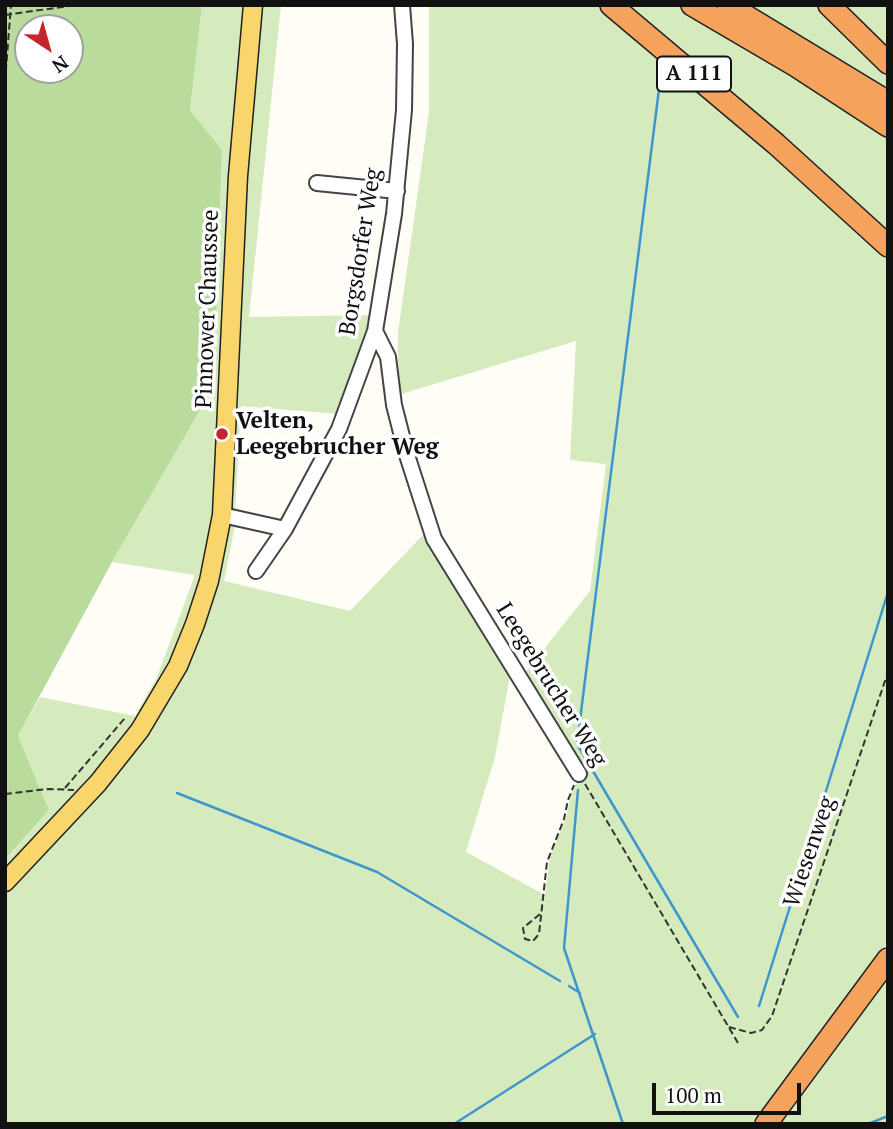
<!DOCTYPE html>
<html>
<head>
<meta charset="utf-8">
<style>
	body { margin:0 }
	#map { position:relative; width:893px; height:1129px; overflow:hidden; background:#fffdf5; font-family:"PT Serif",serif }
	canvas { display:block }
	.frame { position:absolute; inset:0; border:7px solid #111; pointer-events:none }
	.north { position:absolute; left:14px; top:14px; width:70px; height:70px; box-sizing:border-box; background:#fff; border:2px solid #a0a0a0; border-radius:50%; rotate:144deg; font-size:19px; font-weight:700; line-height:28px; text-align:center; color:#111 }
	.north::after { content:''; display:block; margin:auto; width:24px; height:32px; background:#c4262e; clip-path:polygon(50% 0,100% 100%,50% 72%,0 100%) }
	.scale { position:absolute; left:652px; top:1083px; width:149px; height:32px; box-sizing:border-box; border:4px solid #111; border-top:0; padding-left:9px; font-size:21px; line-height:24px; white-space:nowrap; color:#111; -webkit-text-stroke:5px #fff; paint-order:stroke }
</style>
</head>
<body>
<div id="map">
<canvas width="893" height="1129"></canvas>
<div class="frame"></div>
<div class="north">N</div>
<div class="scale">100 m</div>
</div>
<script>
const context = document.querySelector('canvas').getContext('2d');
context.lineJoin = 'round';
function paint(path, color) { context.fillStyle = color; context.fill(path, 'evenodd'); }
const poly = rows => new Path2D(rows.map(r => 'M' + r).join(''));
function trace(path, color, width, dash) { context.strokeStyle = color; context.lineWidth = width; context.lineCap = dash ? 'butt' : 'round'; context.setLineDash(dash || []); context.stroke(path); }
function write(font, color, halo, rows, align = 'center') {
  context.font = font + ' "PT Serif",serif'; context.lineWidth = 7; context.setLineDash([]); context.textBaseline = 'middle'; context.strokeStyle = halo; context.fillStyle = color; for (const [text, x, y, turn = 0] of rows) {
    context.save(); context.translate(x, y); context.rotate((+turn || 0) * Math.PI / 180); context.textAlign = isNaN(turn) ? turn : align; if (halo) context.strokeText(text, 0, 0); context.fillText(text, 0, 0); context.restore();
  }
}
paint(poly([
	[202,5,281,5,249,317,375,315,338,414,241,406,234,530,224,581,350,611,424,534,511,670,495,757,466,852,545,895,550,857,566,818,571,794,578,779,525,673,590,591,606,464,570,460,576,341,398,395,398,333,429,112,429,5,888,5,888,941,754,1124,5,1124,5,859,49,810,18,736,40,697,135,716,157,677,195,575,112,562,214,386,222,151,190,112],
	[888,974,888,1124,775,1124]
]), '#d5ebbd');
paint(poly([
	[5,5,202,5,190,111,222,150,214,386,112,562,18,736,49,810,5,859],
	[28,28,70,28,70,70,28,70]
]), '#b9dc9c');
trace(poly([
	[660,81,577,744,738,1017],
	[578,790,564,948,623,1124],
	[177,793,377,872,560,981],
	[569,986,580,993],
	[759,1006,888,592],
	[454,1124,595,1034],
	[868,1124,888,1116]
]), '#3f96cf', 2.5);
const minor = poly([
	[317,183,397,191],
	[375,331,388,357,394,405,406,452,434,539,579,774],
	[222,515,285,529],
	[256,571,285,529,339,429,375,331,394,214,404,110,405,44,402,5]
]);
const major = poly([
	[5,882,98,783,140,730,178,666,195,624,209,581,222,515,238,176,253,5]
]);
const highway = poly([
	[611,5,776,144,888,246],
	[692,5,796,66,888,126],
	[728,5,888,102],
	[829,5,888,63],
	[766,1124,888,959]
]);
trace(minor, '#444', 18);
trace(major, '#222', 21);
trace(highway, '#222', 24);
trace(poly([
	[5,15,76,5],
	[5,82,11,5],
	[585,784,738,1043],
	[65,788,125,718],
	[5,794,48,789,74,790],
	[540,914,523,928,525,939,533,941,539,934,547,862,564,819,568,800,574,785],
	[729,1027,751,1033,762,1030,772,1016,888,672]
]), '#333', 2, [7, 3.5]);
trace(minor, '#fff', 14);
trace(major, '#f9d66b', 18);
trace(highway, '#f5a25d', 21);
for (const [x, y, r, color] of [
	[222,434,7,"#c4262e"]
]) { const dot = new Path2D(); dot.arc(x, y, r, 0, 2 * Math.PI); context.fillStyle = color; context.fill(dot); trace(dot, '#fff', 2.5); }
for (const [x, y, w] of [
	[694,74,74]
]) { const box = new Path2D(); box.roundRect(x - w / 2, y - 17.5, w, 35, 5); context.fillStyle = '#fff'; context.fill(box); trace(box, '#111', 2); }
write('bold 21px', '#111', null, [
	["A 111",694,74]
]);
write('23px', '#111', '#fff', [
	["Borgsdorfer Weg",361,252,-81],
	["Pinnower Chaussee",208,309,-88],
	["Leegebrucher Weg",551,685,58],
	["Wiesenweg",810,852,-71]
]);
write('bold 23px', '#111', '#fff', [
	["Velten,",236,421],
	["Leegebrucher Weg",236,447]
], 'left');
</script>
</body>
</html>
